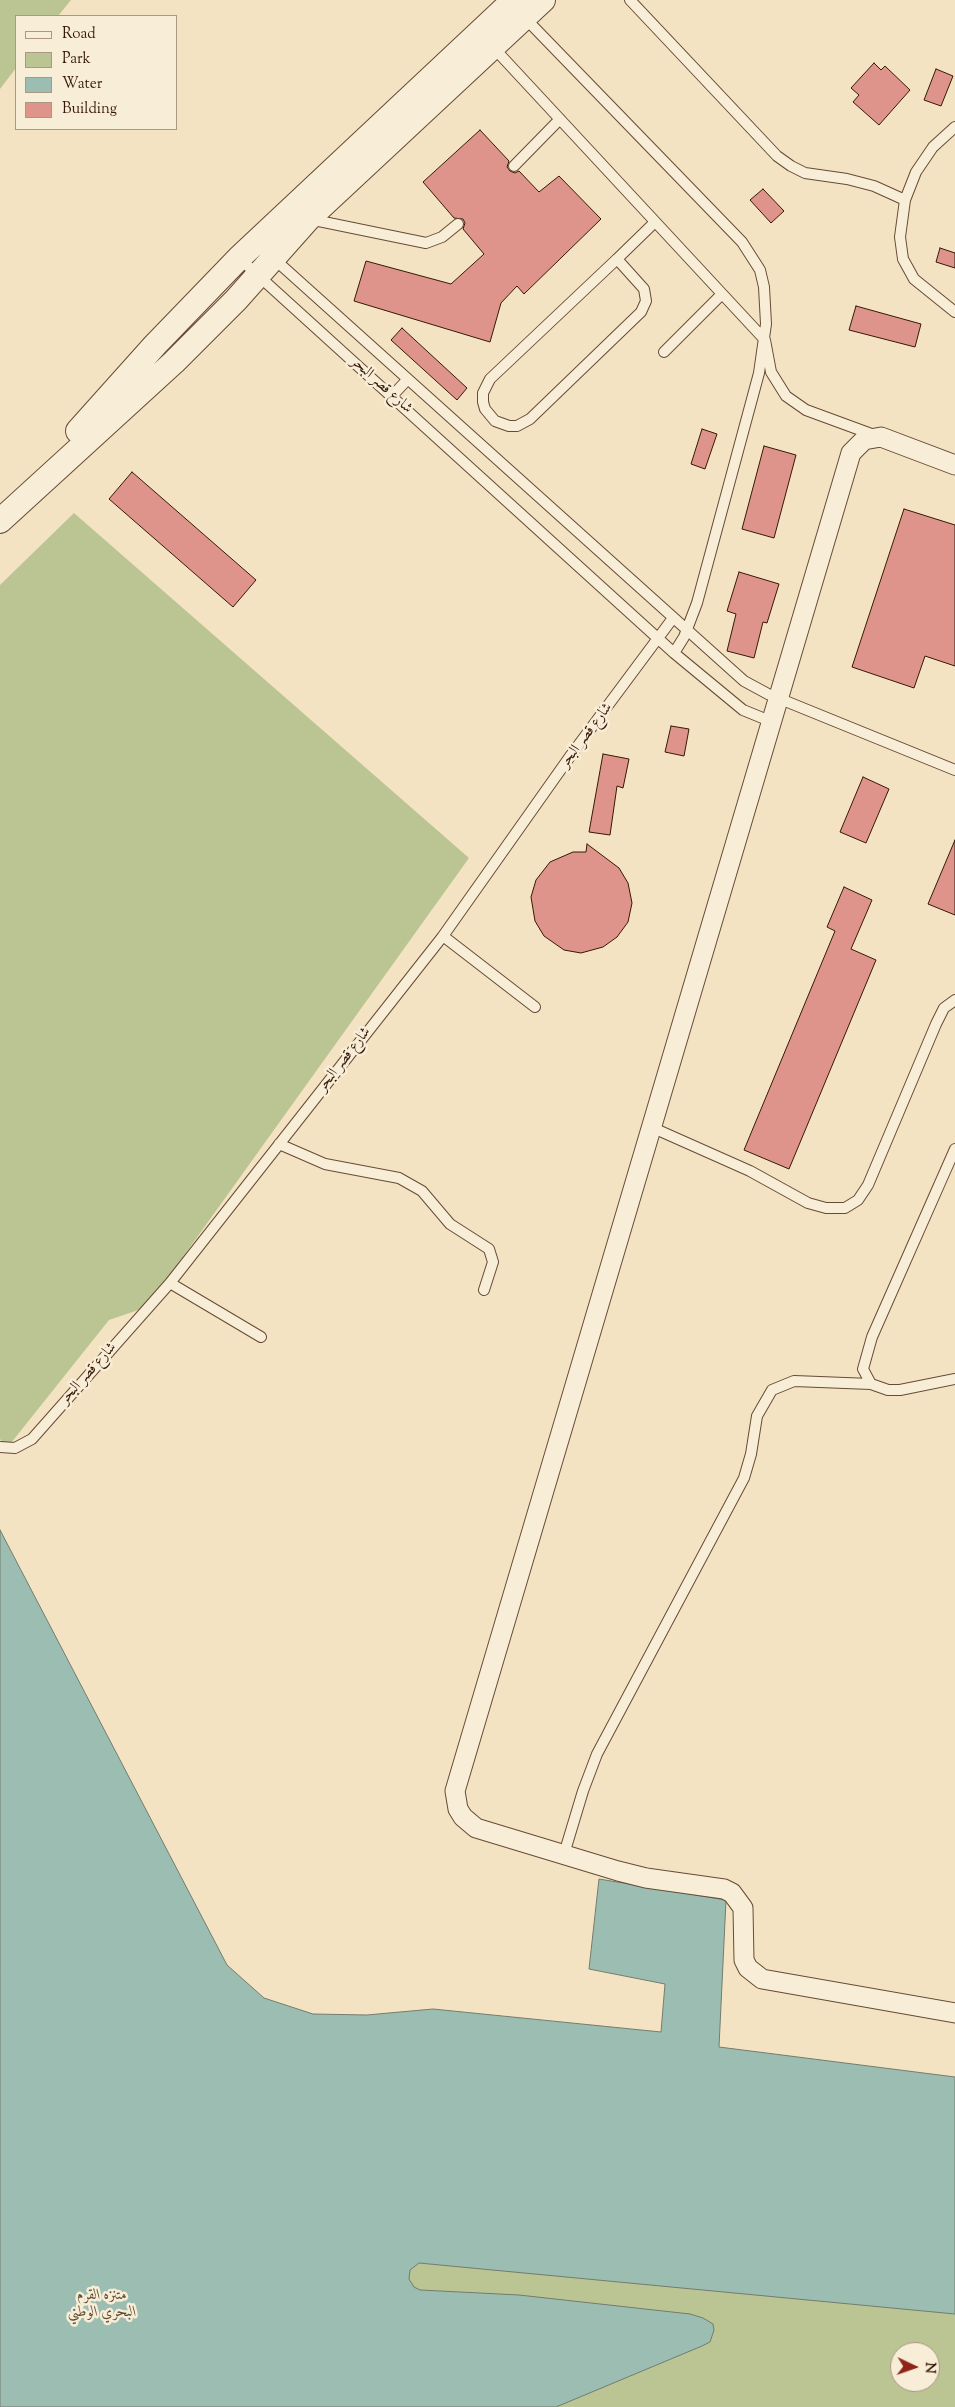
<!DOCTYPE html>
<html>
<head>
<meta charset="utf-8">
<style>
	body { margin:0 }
	#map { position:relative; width:955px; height:2407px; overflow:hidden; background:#f4e3c2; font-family:"Sorts Mill Goudy",serif }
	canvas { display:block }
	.legend { position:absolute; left:15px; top:15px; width:162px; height:115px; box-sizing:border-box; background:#f8edd7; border:1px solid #aa9884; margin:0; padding:6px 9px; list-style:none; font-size:15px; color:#361808 }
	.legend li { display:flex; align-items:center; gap:10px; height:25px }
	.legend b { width:25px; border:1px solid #aa9884 }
	.north { position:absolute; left:890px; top:2342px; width:50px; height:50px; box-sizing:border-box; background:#f8edd7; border:1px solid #aa9884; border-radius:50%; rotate:93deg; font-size:14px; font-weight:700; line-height:20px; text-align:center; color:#361808 }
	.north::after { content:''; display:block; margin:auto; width:18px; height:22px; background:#8f2418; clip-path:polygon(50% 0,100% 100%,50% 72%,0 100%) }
</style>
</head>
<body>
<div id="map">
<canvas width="955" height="2407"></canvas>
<ul class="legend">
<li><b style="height:6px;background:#f8edd7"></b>Road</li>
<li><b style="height:14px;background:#bbc493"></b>Park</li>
<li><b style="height:14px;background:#9cbeb2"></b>Water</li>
<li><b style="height:14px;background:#de948b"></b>Building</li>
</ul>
<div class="north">N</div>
</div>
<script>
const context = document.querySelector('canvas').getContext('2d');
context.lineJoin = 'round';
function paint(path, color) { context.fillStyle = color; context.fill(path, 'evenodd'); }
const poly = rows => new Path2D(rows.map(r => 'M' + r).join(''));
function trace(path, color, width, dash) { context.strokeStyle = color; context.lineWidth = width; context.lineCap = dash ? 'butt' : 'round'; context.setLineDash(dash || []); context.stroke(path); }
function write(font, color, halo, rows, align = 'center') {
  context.font = font + ' "Sorts Mill Goudy",Amiri,serif'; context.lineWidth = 5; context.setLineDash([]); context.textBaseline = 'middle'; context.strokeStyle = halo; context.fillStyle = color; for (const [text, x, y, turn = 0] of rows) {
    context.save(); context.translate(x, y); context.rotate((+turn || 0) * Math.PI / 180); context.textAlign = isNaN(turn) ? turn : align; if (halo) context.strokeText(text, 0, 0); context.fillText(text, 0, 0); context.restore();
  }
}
paint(poly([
	[0,0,71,0,58,16,16,16,16,68,0,89],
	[74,513,469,858,147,1307,109,1320,7,1448,0,1439,0,585],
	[0,1949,955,2280,955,2407,0,2407],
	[900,2352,930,2352,930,2382,900,2382]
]), '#bbc493');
const water = poly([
	[0,1530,227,1965,264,1998,313,2014,367,2015,433,2009,661,2032,665,1984,589,1969,599,1879,726,1900,719,2047,955,2077,955,2314,419,2263,410,2270,409,2279,414,2287,420,2290,519,2295,690,2314,703,2318,713,2324,714,2330,710,2342,702,2346,556,2407,0,2407,0,1530]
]);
paint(water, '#9cbeb2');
trace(water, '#737c6e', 1);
const building = poly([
	[874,63,881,70,885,66,910,90,879,125,853,102,859,95,851,88,874,63],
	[936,69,953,76,941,106,924,100,936,69],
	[480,130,509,161,507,167,510,171,515,173,519,171,539,192,559,176,601,219,524,294,517,286,501,303,490,342,354,301,366,261,451,284,484,254,463,229,465,223,463,219,454,218,423,182,480,130],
	[763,189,784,211,771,223,750,200,763,189],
	[940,248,955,253,955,268,936,262,940,248],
	[856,306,921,324,915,347,849,330,856,306],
	[402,328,467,388,457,400,391,340,402,328],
	[702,429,717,434,705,469,691,464,702,429],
	[764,446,796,455,774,538,742,529,764,446],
	[132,472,256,580,233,607,109,499,132,472],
	[904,509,955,525,955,666,925,656,914,688,852,667,904,509],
	[739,572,779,584,767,623,763,622,754,658,727,651,736,614,727,611,739,572],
	[671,726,689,729,684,756,665,752,671,726],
	[603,754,629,759,623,788,617,786,610,835,589,832,603,754],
	[863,777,889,789,866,843,840,832,863,777],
	[955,840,955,915,928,904,955,840],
	[587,844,619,868,628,883,632,903,628,922,617,937,603,947,581,953,564,950,544,936,535,921,531,897,536,880,550,862,573,852,586,852,587,844],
	[844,887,872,900,851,949,876,960,789,1169,744,1150,835,931,827,927,844,887]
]);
paint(building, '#de948b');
trace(building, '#361808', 1);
const service = poly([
	[630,0,777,156,791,166,805,173,847,179,874,186,905,200],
	[524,17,742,242,760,270,764,287,766,324,759,373,697,603,684,637,674,653],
	[492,46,765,340,771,372,786,396,806,410,874,435],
	[955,127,933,147,916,172,905,200,900,237,903,259,914,279,955,312],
	[514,166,560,119],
	[309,219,426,243,442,237,458,224],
	[272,257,744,681,768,694,955,770],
	[239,258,674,653,743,710,770,721],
	[617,259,644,289,646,301,641,312,530,419,517,426,509,426,495,421,485,409,483,402,483,393,490,379,617,259],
	[617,259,655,222],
	[664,352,722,294],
	[392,396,407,380],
	[443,936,535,1007],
	[651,1127,750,1171,808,1203,826,1208,845,1208,858,1200,868,1185,936,1024,944,1008,955,1000],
	[279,1144,325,1164,399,1178,422,1191,450,1224,489,1249,493,1262,484,1290],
	[170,1283,261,1337],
	[871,1384,863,1369,872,1337,955,1149],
	[0,1447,15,1448,32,1439,170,1283,443,936,571,755,673,618],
	[564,1854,583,1791,597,1754,744,1478,751,1454,757,1416,772,1390,794,1381,871,1384,888,1390,900,1390,955,1379]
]);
const minor = poly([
	[955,465,881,437,864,440,851,453,455,1791,458,1809,463,1817,476,1828,618,1871,646,1878,724,1889,732,1893,743,1908,744,1960,748,1968,762,1979,955,2013]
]);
const tertiary = poly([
	[78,431,155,345,239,258,514,0],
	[0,521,174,362,236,300,308,219,543,0]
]);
trace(service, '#664b36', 12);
trace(minor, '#664b36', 21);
trace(tertiary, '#664b36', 26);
trace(service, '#f8edd7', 10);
trace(minor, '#f8edd7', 19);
trace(tertiary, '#f8edd7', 24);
write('15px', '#361808', '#f8edd7', [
	["شارع قصر البحر",381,386,42],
	["شارع قصر البحر",587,736,-53],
	["شارع قصر البحر",345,1060,-52],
	["شارع قصر البحر",89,1374,-48]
]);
write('italic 15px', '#5e4c32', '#f8edd7', [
	["متنزه القرم",102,2296],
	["البحري الوطني",102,2313]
]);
</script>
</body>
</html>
